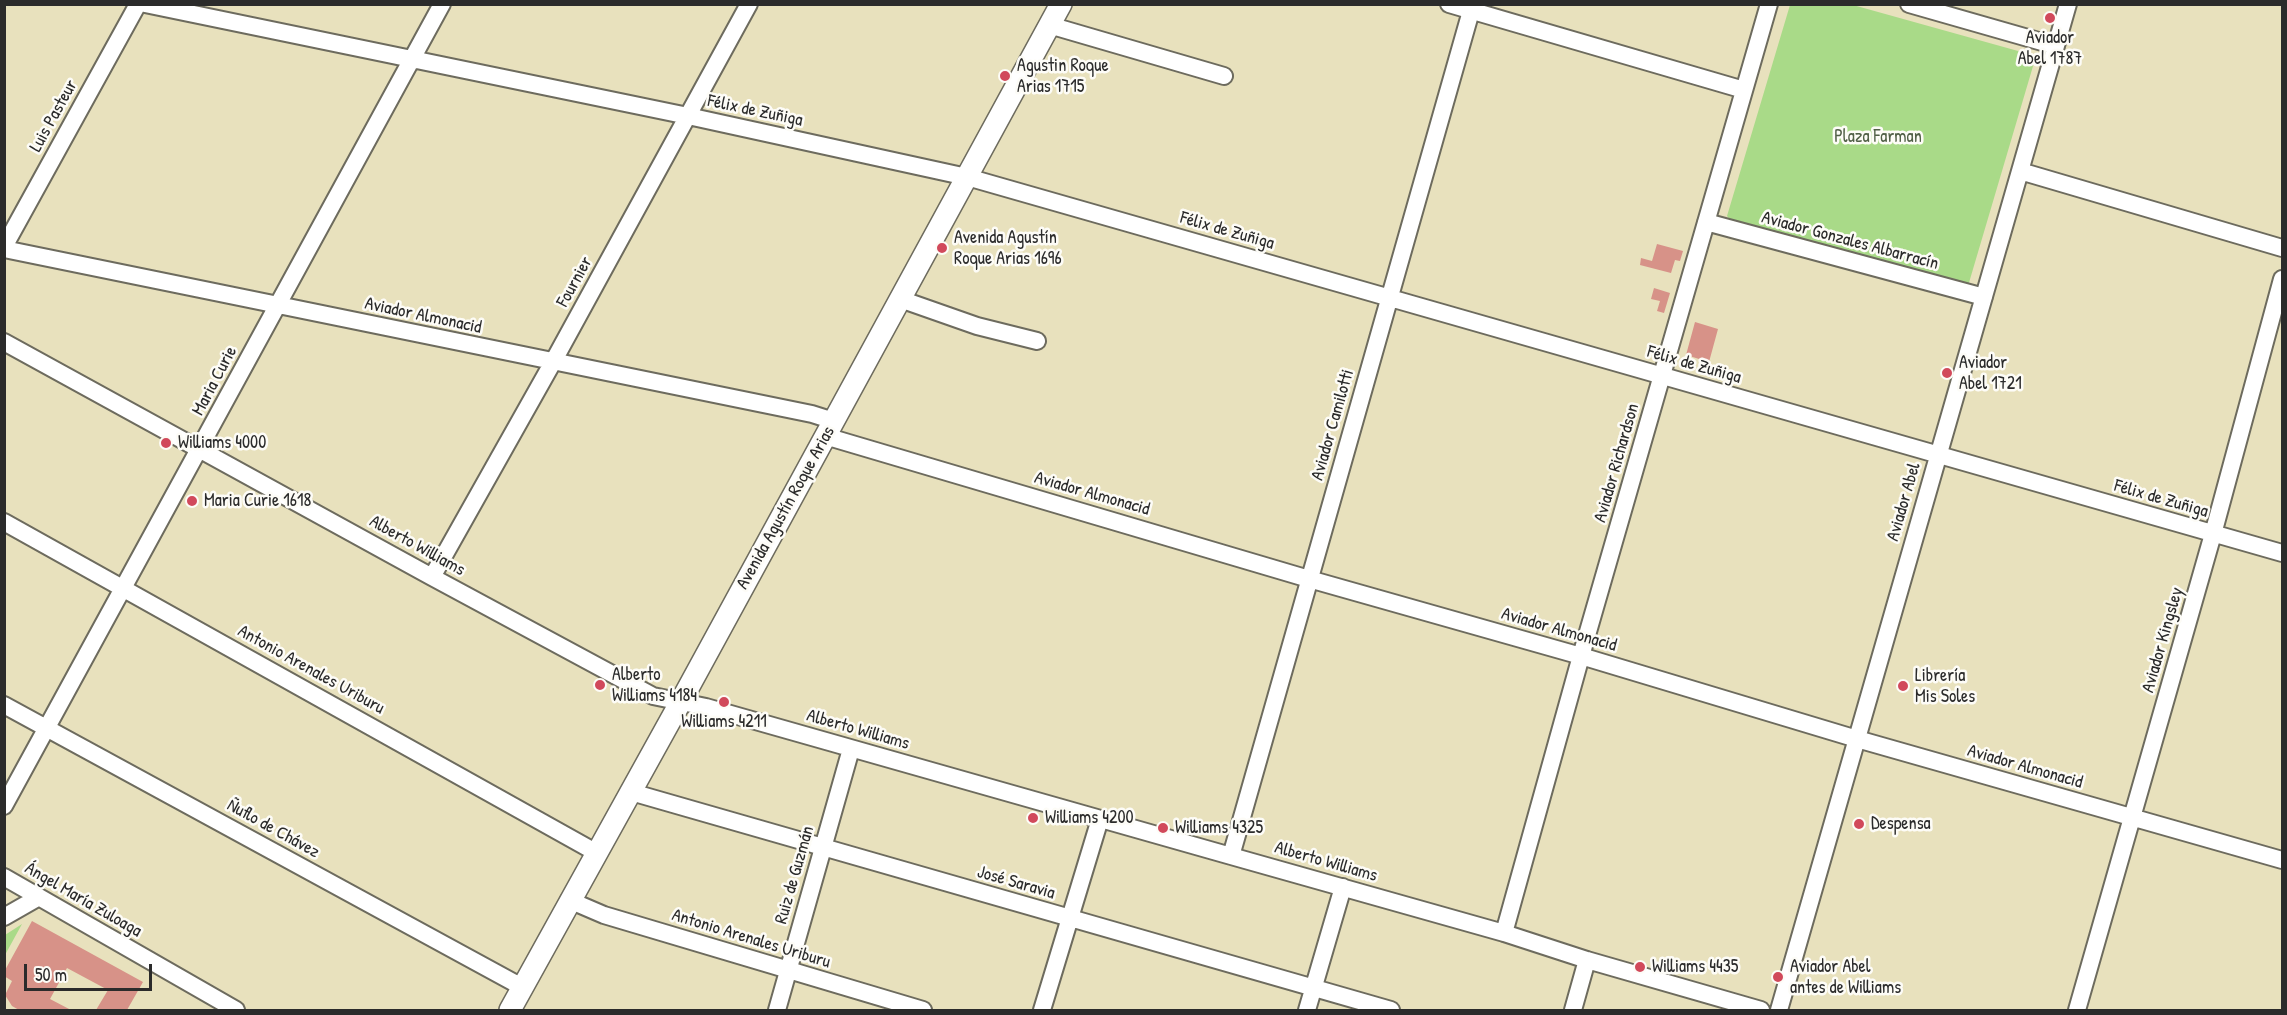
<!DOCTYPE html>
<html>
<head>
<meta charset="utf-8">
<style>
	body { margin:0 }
	#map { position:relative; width:2287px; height:1015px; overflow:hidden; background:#e8e1bd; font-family:"Patrick Hand",sans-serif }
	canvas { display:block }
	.frame { position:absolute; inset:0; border:6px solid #2b2b2b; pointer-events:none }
	.scale { position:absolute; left:24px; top:964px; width:128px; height:27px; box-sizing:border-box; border:3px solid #2b2b2b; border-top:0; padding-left:8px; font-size:18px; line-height:21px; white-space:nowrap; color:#2b2b2b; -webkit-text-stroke:4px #fdfcf7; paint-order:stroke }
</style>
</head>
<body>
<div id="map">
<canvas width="2287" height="1015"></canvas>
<div class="frame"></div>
<div class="scale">50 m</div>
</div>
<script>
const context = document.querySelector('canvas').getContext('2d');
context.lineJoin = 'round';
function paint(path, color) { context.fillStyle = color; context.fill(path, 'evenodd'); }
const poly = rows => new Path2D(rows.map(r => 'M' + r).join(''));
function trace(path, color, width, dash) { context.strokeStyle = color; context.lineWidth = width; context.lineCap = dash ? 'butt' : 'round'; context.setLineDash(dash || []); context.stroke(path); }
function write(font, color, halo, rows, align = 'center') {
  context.font = font + ' "Patrick Hand",sans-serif'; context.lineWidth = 5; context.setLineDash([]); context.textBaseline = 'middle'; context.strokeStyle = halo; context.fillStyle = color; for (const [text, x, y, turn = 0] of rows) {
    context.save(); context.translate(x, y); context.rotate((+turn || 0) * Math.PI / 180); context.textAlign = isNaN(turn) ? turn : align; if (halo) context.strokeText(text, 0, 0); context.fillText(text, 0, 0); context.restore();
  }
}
paint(poly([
	[1790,5,1853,5,2036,56,1968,286,1733,223,1727,216],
	[22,924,5,955,5,935]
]), '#a9da88');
paint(poly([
	[1657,244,1683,251,1680,261,1675,260,1671,273,1640,265,1641,258,1652,261],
	[1654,288,1670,293,1664,313,1657,311,1660,301,1651,299],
	[1695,322,1718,329,1709,362,1686,355],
	[32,921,143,982,127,1010,96,1010,108,990,67,968,50,999,71,1010,19,1010,12,1006,5,995,12,981,4,976,4,972]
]), '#d79288');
const minor = poly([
	[145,4,688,116,967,177,2282,553],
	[1449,4,1744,90],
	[1909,4,2056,46],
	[1049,25,1224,76],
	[2020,171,2282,248],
	[1706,222,1984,297],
	[4,247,138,4],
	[4,249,812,414,834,421],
	[900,299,977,326,1037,341],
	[4,342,432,577,653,696,706,707,1231,856,1504,933,1587,960,1761,1010],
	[825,436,1309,579,1581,656,1857,739,2282,860],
	[4,522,597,853],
	[432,577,553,362,749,4],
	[4,705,522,987],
	[631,792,1391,1010],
	[4,806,442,4],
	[1231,856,1473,4],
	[4,877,236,1010],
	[569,900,604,915,923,1010],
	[4,917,39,897],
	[1504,933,1581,656,1769,4],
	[777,1010,851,749],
	[1042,1010,1100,819],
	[1307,1010,1343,887],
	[1573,1010,1587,960],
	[1779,1010,2068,4],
	[2077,1010,2213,534,2282,279]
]);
const major = poly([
	[510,1010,680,703,1061,4]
]);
trace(minor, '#6d6b5e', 20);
trace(major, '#6d6b5e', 24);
trace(minor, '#fff', 16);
trace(major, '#fff', 21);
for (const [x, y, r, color] of [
	[2050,18,6,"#d1495b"],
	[1005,76,6,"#d1495b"],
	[942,248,6,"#d1495b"],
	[1947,373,6,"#d1495b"],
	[166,443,6,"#d1495b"],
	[192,501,6,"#d1495b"],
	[600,685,6,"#d1495b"],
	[1903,686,6,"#d1495b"],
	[724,702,6,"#d1495b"],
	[1033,818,6,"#d1495b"],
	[1859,824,6,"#d1495b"],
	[1163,828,6,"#d1495b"],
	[1640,967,6,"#d1495b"],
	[1778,977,6,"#d1495b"]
]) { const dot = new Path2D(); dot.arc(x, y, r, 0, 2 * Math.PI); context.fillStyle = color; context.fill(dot); trace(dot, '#fdfcf7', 2); }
write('18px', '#2b2b2b', '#fdfcf7', [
	["Aviador",2050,38,"center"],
	["Abel 1787",2050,59,"center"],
	["Agustin Roque",1017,66],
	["Arias 1715",1017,87],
	["Avenida Agustín",954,238],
	["Roque Arias 1696",954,259],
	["Aviador",1959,363],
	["Abel 1721",1959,384],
	["Williams 4000",178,443],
	["Maria Curie 1618",204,501],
	["Alberto",612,675],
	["Williams 4184",612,696],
	["Librería",1915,676],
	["Mis Soles",1915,697],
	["Williams 4211",724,722,"center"],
	["Williams 4200",1045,818],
	["Despensa",1871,824],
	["Williams 4325",1175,828],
	["Williams 4435",1652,967],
	["Aviador Abel",1790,967],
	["antes de Williams",1790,988]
], 'left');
write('18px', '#2b2b2b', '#fdfcf7', [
	["Félix de Zuñiga",755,111,12],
	["Luis Pasteur",54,116,-61],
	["Félix de Zuñiga",1227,231,16],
	["Aviador Gonzales Albarracín",1850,241,15],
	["Fournier",575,282,-61],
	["Aviador Almonacid",423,316,12],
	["Félix de Zuñiga",1694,365,16],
	["Maria Curie",215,381,-62],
	["Aviador Camilotti",1333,425,-74],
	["Aviador Richardson",1617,463,-74],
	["Aviador Almonacid",1092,494,16],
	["Félix de Zuñiga",2161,499,16],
	["Aviador Abel",1904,502,-74],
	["Avenida Agustín Roque Arias",786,508,-61],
	["Alberto Williams",417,546,29],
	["Aviador Almonacid",1559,630,16],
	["Aviador Kingsley",2163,640,-74],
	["Antonio Arenales Uriburu",311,670,29],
	["Alberto Williams",858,730,16],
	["Aviador Almonacid",2025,767,16],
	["Ñuflo de Chávez",273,829,29],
	["Alberto Williams",1326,862,16],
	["Ruiz de Guzmán",795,875,-74],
	["José Saravia",1016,883,16],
	["Ángel María Zuloaga",83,900,30],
	["Antonio Arenales Uriburu",751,939,17]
]);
write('18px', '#516047', '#fdfcf7', [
	["Plaza Farman",1878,137]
]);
</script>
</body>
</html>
